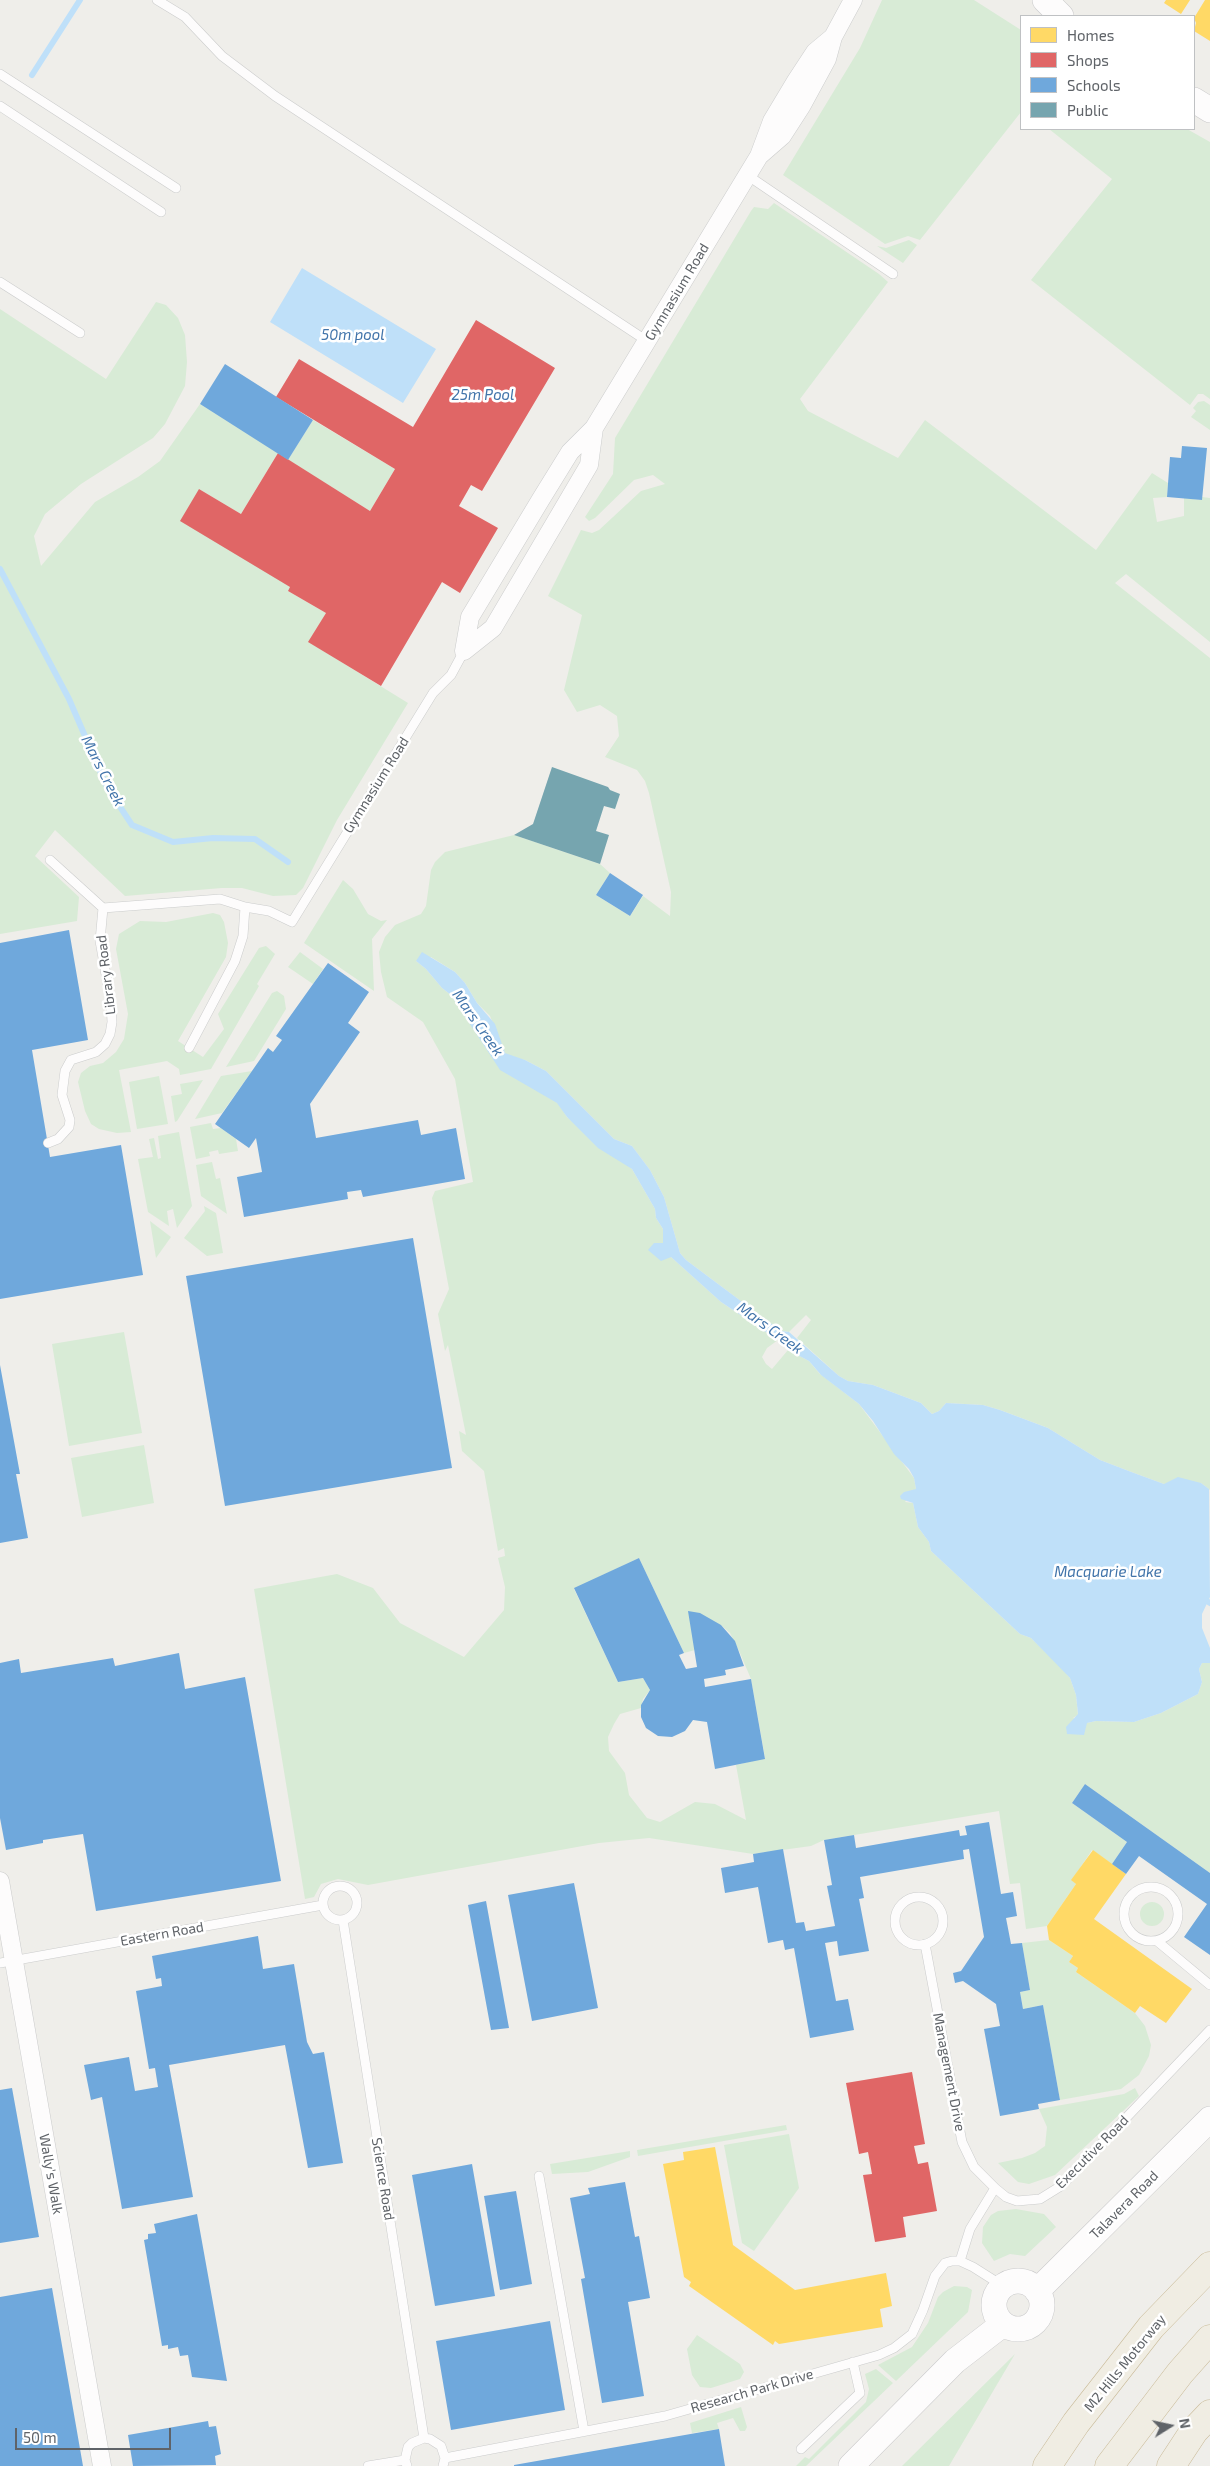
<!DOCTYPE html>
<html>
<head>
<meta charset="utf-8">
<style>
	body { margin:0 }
	#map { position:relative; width:1210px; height:2466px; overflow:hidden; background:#efeeea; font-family:"Exo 2",sans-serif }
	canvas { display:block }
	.legend { position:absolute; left:1020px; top:15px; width:175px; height:115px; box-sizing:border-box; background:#fff; border:1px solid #bfc1c3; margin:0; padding:6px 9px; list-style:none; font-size:15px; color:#5f6368 }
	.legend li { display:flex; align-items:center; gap:10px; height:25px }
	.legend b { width:25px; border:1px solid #bfc1c3 }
	.north { position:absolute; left:1145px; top:2401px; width:50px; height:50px; -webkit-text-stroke:4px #fff; paint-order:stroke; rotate:80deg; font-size:14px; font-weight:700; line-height:20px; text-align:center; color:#5f6368 }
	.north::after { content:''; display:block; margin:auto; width:18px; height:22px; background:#5f6368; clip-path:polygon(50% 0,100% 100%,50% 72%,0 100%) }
	.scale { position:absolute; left:15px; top:2428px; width:156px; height:22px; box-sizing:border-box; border:2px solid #5f6368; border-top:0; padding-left:6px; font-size:15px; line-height:18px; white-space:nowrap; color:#5f6368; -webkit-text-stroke:4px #fff; paint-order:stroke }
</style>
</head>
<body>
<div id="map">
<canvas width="1210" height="2466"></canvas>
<ul class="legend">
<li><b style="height:14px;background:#ffd966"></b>Homes</li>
<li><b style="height:14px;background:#e06666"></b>Shops</li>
<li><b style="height:14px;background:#6fa8dc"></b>Schools</li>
<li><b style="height:14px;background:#76a5af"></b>Public</li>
</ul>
<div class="north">N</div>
<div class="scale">50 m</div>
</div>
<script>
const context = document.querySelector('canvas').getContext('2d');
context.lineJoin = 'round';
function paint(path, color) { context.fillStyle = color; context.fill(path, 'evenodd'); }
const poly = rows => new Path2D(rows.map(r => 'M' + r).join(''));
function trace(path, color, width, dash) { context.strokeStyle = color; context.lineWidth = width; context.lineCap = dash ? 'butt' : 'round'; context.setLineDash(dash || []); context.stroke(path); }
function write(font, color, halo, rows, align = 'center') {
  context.font = font + ' "Exo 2",sans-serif'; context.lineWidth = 5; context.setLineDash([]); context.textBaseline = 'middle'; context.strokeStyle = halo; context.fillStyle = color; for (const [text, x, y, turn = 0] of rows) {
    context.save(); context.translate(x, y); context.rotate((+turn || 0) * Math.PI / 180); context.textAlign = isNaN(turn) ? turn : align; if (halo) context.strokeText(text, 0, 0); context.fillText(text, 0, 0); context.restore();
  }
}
paint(poly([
	[882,0,974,0,1021,30,1021,112,920,240,908,236,885,244,783,175,860,48],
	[1049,129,1187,129,1210,142,1210,399,1203,394,1198,394,1190,405,1031,280,1112,179],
	[774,203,879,274,888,282,800,399,808,411,898,458,925,420,1096,550,1152,473,1168,483,1167,497,1153,498,1157,522,1184,516,1184,498,1202,500,1202,497,1210,498,1210,642,1126,574,1115,583,1210,658,1210,1490,1201,1483,1164,1484,1134,1473,1100,1460,1048,1428,1000,1410,983,1405,946,1403,939,1411,932,1414,921,1403,873,1385,848,1381,839,1376,797,1338,811,1320,806,1315,789,1332,781,1331,686,1260,680,1253,664,1197,650,1170,632,1146,614,1139,546,1071,525,1060,510,1057,505,1053,490,1016,477,1003,465,983,455,972,431,957,416,961,426,969,442,988,451,995,468,1019,528,1085,558,1103,567,1117,581,1129,632,1169,655,1209,656,1218,663,1229,663,1243,660,1244,671,1257,721,1302,778,1340,767,1348,762,1357,766,1364,772,1369,788,1350,796,1354,809,1361,819,1373,859,1404,914,1478,916,1489,905,1502,913,1503,918,1527,929,1542,931,1551,1020,1634,1031,1638,1061,1667,1070,1678,1076,1695,1078,1715,1073,1718,1087,1723,1096,1721,1134,1722,1161,1713,1198,1694,1202,1682,1199,1669,1202,1663,1210,1663,1210,1873,1085,1784,1072,1803,1127,1842,1112,1864,1092,1850,1072,1880,1076,1884,1047,1926,1026,1929,1020,1883,1010,1884,999,1811,824,1840,811,1846,753,1854,649,1838,599,1843,368,1885,338,1879,321,1884,314,1897,305,1899,254,1589,337,1574,373,1588,400,1623,464,1657,504,1610,505,1587,498,1558,505,1556,504,1548,498,1551,484,1471,462,1451,459,1431,466,1435,448,1345,445,1351,438,1314,449,1289,432,1198,435,1191,473,1182,455,1079,423,1022,387,997,381,972,379,952,385,937,395,925,421,914,426,906,431,870,435,862,445,852,514,835,600,864,610,873,596,895,630,916,643,896,670,916,671,892,649,793,645,781,637,770,605,757,619,736,617,716,600,705,577,712,564,690,582,615,548,596,581,530,592,533,599,530,641,491,665,484,653,475,634,480,595,518,589,521,585,517,613,474,615,438,751,211,754,207,768,209],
	[639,1558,684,1653,695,1650,721,1625,730,1633,740,1653,751,1679,765,1758,736,1765,746,1820,715,1804,695,1802,660,1822,647,1818,629,1795,625,1773,609,1751,608,1737,614,1724,620,1714,641,1708,643,1699,650,1690,643,1678,618,1682,574,1589],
	[909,240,917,245,903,263,877,246,886,248],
	[156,302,166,305,178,318,185,335,187,362,185,386,165,424,153,438,81,484,45,514,34,536,41,566,95,502,138,477,160,461,200,404,278,453,241,514,199,489,290,587,288,591,326,613,309,642,408,703,337,820,303,888,296,895,273,896,242,888,222,888,125,896,55,830,35,856,79,897,77,921,0,934,0,309,106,379],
	[1204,401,1210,405,1210,430,1191,417,1196,411,1193,408,1198,402],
	[313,420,395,469,370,511,288,460],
	[343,880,353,889,368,914,381,921,387,920,372,939,374,991,304,943],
	[213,913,220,915,224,922,228,943,226,957,178,1041,203,1057,224,1029,218,1014,259,948,266,946,275,954,257,984,259,986,211,1069,180,1075,179,1069,167,1061,119,1070,131,1132,117,1133,99,1129,91,1124,85,1111,78,1082,81,1073,90,1066,103,1063,116,1052,124,1039,128,1014,116,949,119,934,140,921,166,922],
	[300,952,323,969,313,984,288,967],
	[277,991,284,996,286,1009,254,1061,226,1067,272,993],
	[252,1071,222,1113,195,1119,221,1076],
	[159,1076,168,1124,137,1129,129,1082],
	[203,1080,177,1121,175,1122,171,1096,182,1094,180,1084],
	[211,1123,213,1129,221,1128,236,1139,238,1151,219,1154,218,1150,209,1152,210,1156,196,1159,190,1127],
	[179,1132,192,1206,177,1228,173,1209,167,1211,169,1226,148,1212,138,1159,153,1157,149,1139,154,1138,158,1159,161,1158,158,1136],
	[212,1162,216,1179,220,1178,227,1214,201,1196,196,1165],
	[204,1206,216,1213,223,1253,207,1256,184,1238,205,1211],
	[150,1221,171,1237,156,1258],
	[124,1332,142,1433,69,1446,52,1344],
	[144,1445,154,1503,82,1517,71,1458],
	'1140 1914a12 12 0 1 1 24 0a12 12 0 1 1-24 0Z',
	[1049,1940,1073,1956,1069,1962,1078,1968,1076,1972,1135,2013,1145,2026,1151,2045,1149,2056,1139,2075,1121,2089,1060,2100,1043,2005,1023,2009,1020,1992,1030,1990,1022,1943],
	[1135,2088,1139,2096,1055,2175,1029,2184,1018,2182,998,2163,1022,2158,1035,2153,1045,2146,1047,2127,1039,2109,1124,2094],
	[786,2125,787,2130,638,2156,637,2150],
	[789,2134,799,2188,754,2251,742,2243,724,2145],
	[630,2151,630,2157,588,2172,552,2174,550,2164],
	[1016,2209,1044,2214,1056,2227,1025,2256,1010,2254,994,2261,982,2243,983,2227,991,2215,998,2211],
	[954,2286,967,2287,972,2290,968,2312,896,2381,878,2365,912,2347,928,2323,938,2297,943,2292],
	[697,2335,740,2364,744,2372,740,2379,711,2388,700,2387,692,2375,687,2349],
	[1015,2354,949,2466,902,2466],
	[876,2369,893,2383,806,2466,796,2466,805,2457,809,2459,866,2402,869,2389,865,2374],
	[741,2407,747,2427,745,2431,740,2431,733,2418,717,2423,719,2429,692,2433,690,2423]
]), '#d8ebd6');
paint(poly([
	[302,268,436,349,403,403,270,322],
	[422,952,455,972,465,983,477,1003,495,1024,505,1053,525,1060,546,1071,614,1139,632,1146,650,1170,664,1197,680,1253,686,1260,781,1331,789,1332,839,1376,848,1381,873,1385,921,1403,932,1414,939,1411,946,1403,983,1405,1000,1410,1048,1428,1100,1460,1134,1473,1164,1484,1178,1477,1201,1483,1209,1489,1210,1597,1202,1614,1202,1628,1210,1648,1210,1663,1202,1663,1199,1669,1202,1682,1198,1694,1161,1713,1134,1722,1096,1721,1087,1723,1084,1735,1067,1734,1066,1727,1078,1714,1076,1695,1070,1678,1031,1638,1020,1634,931,1551,929,1542,918,1527,913,1503,901,1499,900,1496,904,1492,916,1489,914,1478,909,1469,894,1454,873,1421,859,1404,821,1375,809,1361,788,1350,778,1340,721,1302,671,1257,661,1261,648,1250,654,1243,663,1243,663,1229,656,1218,655,1209,632,1169,598,1148,567,1117,557,1103,500,1070,451,995,442,988,426,969,416,961]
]), '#bfe0f9');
paint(poly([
	[1166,0,1190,0,1181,14,1164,3],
	[1205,0,1210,0,1210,41,1194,31,1196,23,1194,18],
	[1093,1850,1126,1874,1094,1919,1192,1989,1166,2023,1140,2006,1135,2013,1076,1972,1078,1968,1069,1962,1073,1956,1049,1940,1047,1926,1076,1884,1071,1880],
	[715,2147,733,2245,795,2290,886,2273,892,2306,880,2309,883,2327,779,2344,775,2341,773,2345,689,2286,691,2282,684,2277,663,2164,684,2160,683,2152]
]), '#ffd966');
paint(poly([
	[476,320,555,368,482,491,471,485,459,506,498,528,460,593,442,582,381,686,308,642,326,613,288,591,290,587,180,521,199,489,241,514,278,453,370,511,395,469,276,397,299,359,413,427],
	[912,2072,925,2144,914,2146,918,2164,928,2162,937,2211,903,2217,906,2237,875,2242,863,2175,872,2174,868,2152,859,2154,846,2083]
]), '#e06666');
paint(poly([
	[225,364,313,420,288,460,200,404],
	[1182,446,1207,448,1202,500,1167,497,1170,457,1181,458],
	[610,873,643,895,630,916,596,895],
	[69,930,88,1040,32,1050,50,1157,121,1145,143,1275,0,1299,0,943],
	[328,963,369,992,348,1023,360,1032,310,1104,316,1138,418,1120,421,1135,456,1128,465,1179,363,1197,361,1190,347,1192,348,1199,244,1217,237,1177,262,1172,256,1138,249,1148,215,1124,268,1048,273,1052,282,1040,276,1036],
	[413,1238,452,1468,225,1506,186,1276],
	[0,1365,20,1474,16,1474,28,1538,0,1543],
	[639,1558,684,1653,679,1655,686,1669,697,1667,688,1611,700,1613,721,1625,735,1641,744,1666,725,1670,726,1675,704,1679,705,1687,751,1679,765,1759,715,1769,707,1722,693,1720,685,1731,672,1737,658,1736,646,1728,641,1717,641,1705,650,1690,643,1678,618,1682,574,1588],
	[179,1653,185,1689,245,1677,281,1881,96,1911,83,1834,43,1840,43,1843,6,1850,0,1818,0,1663,19,1659,21,1673,113,1658,115,1666],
	[1085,1784,1210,1873,1210,1955,1184,1937,1207,1904,1139,1856,1126,1874,1112,1864,1127,1842,1072,1803],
	[989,1822,1001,1894,1013,1892,1017,1916,1006,1918,1011,1944,1022,1943,1030,1990,1020,1992,1023,2009,1043,2005,1060,2100,1038,2104,1039,2109,1000,2116,984,2029,1000,2026,996,2004,963,1981,955,1983,953,1973,961,1971,984,1937,969,1849,963,1850,964,1859,860,1877,864,1898,859,1899,869,1951,839,1956,837,1941,825,1943,836,2001,848,1999,854,2030,810,2038,794,1948,785,1950,783,1940,768,1943,758,1887,725,1893,721,1868,754,1862,753,1854,783,1849,796,1923,804,1922,806,1931,835,1926,827,1886,832,1885,824,1840,854,1835,856,1848,959,1830,960,1836,967,1835,965,1826],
	[574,1883,598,2008,532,2021,508,1895],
	[486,1901,509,2028,491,2030,468,1905],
	[258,1936,263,1969,294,1964,307,2042,313,2054,324,2052,343,2163,308,2168,285,2045,169,2065,193,2197,122,2209,102,2097,91,2100,84,2065,129,2057,135,2091,158,2087,155,2068,149,2069,136,1991,162,1986,161,1978,156,1979,152,1956],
	[12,2088,39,2237,0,2243,0,2090],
	[472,2164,495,2296,435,2306,412,2175],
	[625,2182,635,2237,639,2236,650,2298,628,2302,644,2396,602,2403,581,2279,585,2278,570,2198,590,2194,588,2188],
	[516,2191,532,2284,500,2290,484,2196],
	[197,2214,227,2381,192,2377,188,2355,180,2356,178,2347,168,2349,168,2345,162,2346,144,2240,148,2239,148,2234,156,2233,154,2224],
	[52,2288,83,2466,0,2466,0,2297],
	[550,2321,565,2410,451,2430,436,2341],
	[208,2421,209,2427,216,2426,221,2454,215,2456,216,2465,133,2466,128,2435],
	[719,2429,725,2466,514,2466,514,2465]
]), '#6fa8dc');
paint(poly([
	[552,767,608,787,610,790,620,794,615,809,604,806,596,831,609,835,600,864,514,835,533,824]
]), '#76a5af');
trace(poly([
	[32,75,80,0],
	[0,569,69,699,107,787,132,825,173,842,213,838,255,839,288,862],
	[1200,1597,1210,1603]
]), '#bfe0f9', 6);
const lane = poly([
	[157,0,185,17,222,56,275,96,647,341],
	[0,74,176,188],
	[0,106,161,212],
	[747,175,893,274],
	[0,282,80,333],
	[50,860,103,908],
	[189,1048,235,961,243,936,245,907],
	[48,1143,58,1139,69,1127,70,1120,62,1095,65,1071,71,1060,96,1052,105,1044,110,1034,112,1022,111,1003,100,941,103,908,220,899,245,907,269,911,292,922,433,693,451,675,464,651],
	'323 1903a17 17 0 1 1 34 0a17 17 0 1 1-34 0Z',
	'1124 1914a27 27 0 1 1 54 0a27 27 0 1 1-54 0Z',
	'895 1921a24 24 0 1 1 48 0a24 24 0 1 1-48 0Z',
	[343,1920,424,2438],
	[1157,1941,1210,1985],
	[925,1944,962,2142,974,2167,995,2188],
	[0,1963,323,1905],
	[539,2176,584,2431],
	[960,2261,970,2229,995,2188,1006,2197,1017,2201,1040,2199,1061,2186,1210,2030],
	[801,2449,860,2393,853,2362],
	[445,2458,665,2416,879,2355,894,2348,912,2334,923,2310,935,2276,945,2263,952,2261,960,2261,973,2267,1003,2286],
	[368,2466,405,2460],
	[407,2466,405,2460,408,2447,412,2443,424,2438,430,2439,441,2446,445,2458,443,2466]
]);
const street = poly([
	[759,156,782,136,802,105,827,59,833,37,853,0],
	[464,651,470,617,541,499,570,452,594,428,759,156,772,121,796,81,815,52,833,37],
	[464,651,493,628,589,465,594,428],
	[0,1881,102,2466]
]);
const secondary = poly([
	[1045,0,1061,16],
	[1194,100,1210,110],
	'994 2305a24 24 0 1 1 48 0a24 24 0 1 1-48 0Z',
	[1037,2291,1210,2119],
	[851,2466,955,2361,1003,2324]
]);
const highway = poly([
	[1047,2466,1076,2423,1151,2327,1210,2266],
	[1109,2466,1180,2373,1210,2339],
	[1171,2466,1194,2431,1210,2414]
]);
trace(lane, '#cbcccc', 10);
trace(street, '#cbcccc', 19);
trace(secondary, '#cacacb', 26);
trace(highway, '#c8b996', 29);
trace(lane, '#fdfcfc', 9);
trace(street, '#fdfcfc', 18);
trace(secondary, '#fdfcfc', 25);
trace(highway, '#f0ede3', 28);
write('14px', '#5f6368', '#fff', [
	["Gymnasium Road",677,292,-59],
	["Gymnasium Road",376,785,-58],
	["Library Road",106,975,-97],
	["Eastern Road",162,1934,-10],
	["Management Drive",949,2072,79],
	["Executive Road",1092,2152,-45],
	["Wally's Walk",51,2174,80],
	["Science Road",383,2179,81],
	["Talavera Road",1124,2205,-45],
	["M2 Hills Motorway",1125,2363,-51],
	["Research Park Drive",752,2391,-16]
]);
write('italic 15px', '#4174aa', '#fff', [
	["50m pool",353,335],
	["25m Pool",483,395],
	["Mars Creek",103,771,63],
	["Mars Creek",478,1023,55],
	["Mars Creek",770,1328,36],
	["Macquarie Lake",1108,1572]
]);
</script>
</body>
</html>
